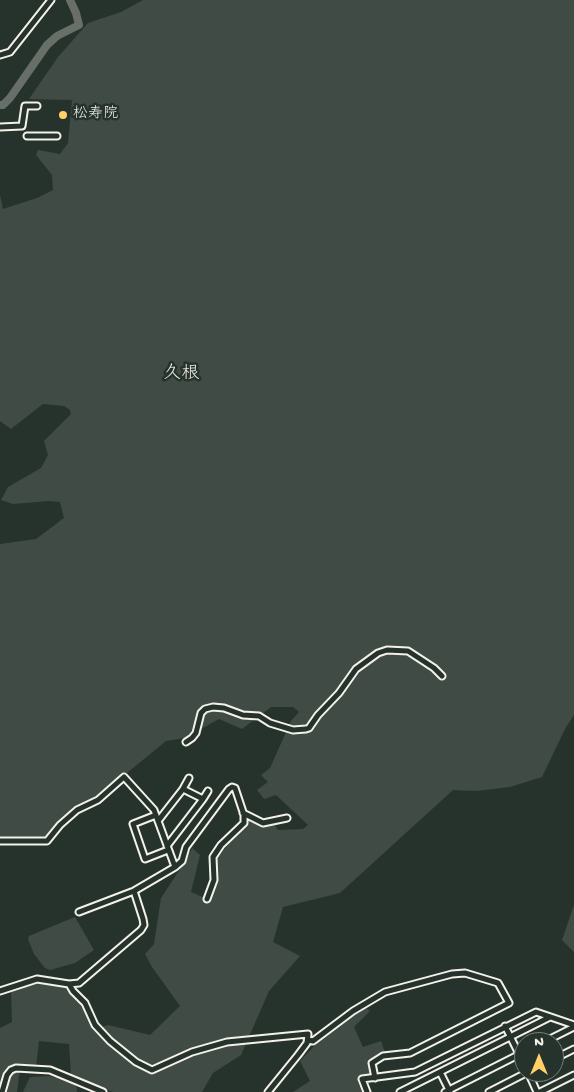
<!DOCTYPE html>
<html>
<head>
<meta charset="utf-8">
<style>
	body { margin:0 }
	#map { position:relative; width:574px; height:1092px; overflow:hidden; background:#26332d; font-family:"Gochi Hand",sans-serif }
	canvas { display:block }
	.north { position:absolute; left:514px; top:1032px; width:50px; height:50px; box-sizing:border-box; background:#26332d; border:1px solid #787f78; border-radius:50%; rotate:0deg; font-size:14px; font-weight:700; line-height:20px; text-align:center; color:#f4f1e8 }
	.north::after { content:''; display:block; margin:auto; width:18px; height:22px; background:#ffd166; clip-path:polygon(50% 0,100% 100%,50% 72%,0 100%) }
</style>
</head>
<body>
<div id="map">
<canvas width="574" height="1092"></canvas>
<div class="north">N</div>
</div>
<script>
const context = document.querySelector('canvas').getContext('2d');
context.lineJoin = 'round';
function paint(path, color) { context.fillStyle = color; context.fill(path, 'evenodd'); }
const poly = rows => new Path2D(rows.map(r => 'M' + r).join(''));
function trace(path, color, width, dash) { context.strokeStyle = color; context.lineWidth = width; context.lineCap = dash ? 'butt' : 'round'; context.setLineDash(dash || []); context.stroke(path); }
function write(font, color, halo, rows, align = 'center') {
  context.font = font + ' "Gochi Hand","Klee One",sans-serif'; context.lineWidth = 5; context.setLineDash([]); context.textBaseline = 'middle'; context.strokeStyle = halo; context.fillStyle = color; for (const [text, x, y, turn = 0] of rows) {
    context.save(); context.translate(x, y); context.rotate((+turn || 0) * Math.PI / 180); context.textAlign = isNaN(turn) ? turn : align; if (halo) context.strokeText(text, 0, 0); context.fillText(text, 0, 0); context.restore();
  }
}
paint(poly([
	[143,0,574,0,574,715,565,729,542,777,510,787,476,791,453,790,340,893,283,907,273,942,300,956,269,991,241,1055,213,1073,202,1092,113,1092,92,1085,71,1075,69,1044,39,1041,36,1068,20,1069,17,1092,0,1092,0,1028,12,1022,11,990,37,980,69,987,84,1005,95,1029,108,1025,150,1035,180,1006,152,967,145,954,154,944,161,898,188,857,192,848,200,855,191,892,207,899,215,861,245,823,247,817,261,824,273,822,278,830,303,829,308,825,276,795,264,799,257,790,268,782,261,775,270,768,291,721,299,712,293,707,271,707,242,729,219,719,185,738,166,741,110,787,65,815,59,824,42,840,0,838,0,544,36,539,64,518,60,502,49,501,13,504,1,500,8,487,41,468,48,455,44,441,71,414,70,410,64,406,43,404,11,429,0,421,0,195,3,209,37,198,53,190,52,175,36,155,38,150,60,154,68,143,72,100,29,99,58,57,88,23,121,12],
	[574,905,574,952,562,940],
	[75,917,94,950,75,963,50,970,45,968,34,954,28,939,29,936],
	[365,1007,370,1011,354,1027,363,1047,381,1041,385,1052,378,1056,372,1063,372,1074,360,1075,358,1083,362,1092,293,1092,310,1081,300,1061,320,1040],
	[49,1076,76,1083,77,1092,23,1092,30,1077]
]), '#414b45');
trace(poly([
	[0,105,3,105,10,98,47,45,57,36,79,25,76,13,70,0]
]), '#676f68', 8);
const minor = poly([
	[0,55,10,52,51,0],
	[0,127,22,126,25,106,37,106],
	[27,136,57,136],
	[186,742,192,738,196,733,201,713,205,709,213,707,224,708,243,715,259,716,270,723,293,730,306,729,309,728,318,715,339,693,356,669,378,653,387,650,408,651,434,668,442,676],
	[183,789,189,778],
	[203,799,208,791],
	[243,813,263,823,287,818],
	[156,815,133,824,145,859,168,850],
	[158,821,183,789,203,799,167,846],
	[0,841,47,841,60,825,77,810,98,800,124,777,154,810,175,867],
	[79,912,134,891,175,867,182,861,186,847,229,789,232,787,235,788,244,815,244,823,221,845,213,857,214,880,207,899],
	[69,984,73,991,85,1003,95,1025,110,1041,136,1062,152,1070,192,1052,227,1042,308,1034,307,1043,298,1055,268,1092],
	[0,991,37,979,69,984,79,983,141,930,144,925,143,919,134,891],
	[505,1026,524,1064],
	[308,1040,313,1041,353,1011,385,992,452,974,465,973,498,983,509,1003,410,1053,383,1056,372,1063,375,1078],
	[544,1042,574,1027],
	[554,1059,574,1049],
	[440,1072,450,1092],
	[528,1072,537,1092],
	[2,1092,7,1075,11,1070,16,1068,50,1070,103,1092],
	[367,1092,362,1079,415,1072,536,1012,574,1025],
	[400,1092,550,1017],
	[445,1092,524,1052],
	[489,1092,528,1072],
	[540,1092,574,1075]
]);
trace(minor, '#f4f1e8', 9);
trace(minor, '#26332d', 5);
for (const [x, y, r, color] of [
	[63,115,5,"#ffd166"]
]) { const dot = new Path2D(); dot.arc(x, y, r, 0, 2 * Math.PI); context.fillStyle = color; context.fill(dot); trace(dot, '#26332d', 2); }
write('15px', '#f4f1e8', '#26332d', [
	["松寿院",73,115]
], 'left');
write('18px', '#f4f1e8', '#26332d', [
	["久根",181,375]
]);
</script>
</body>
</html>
